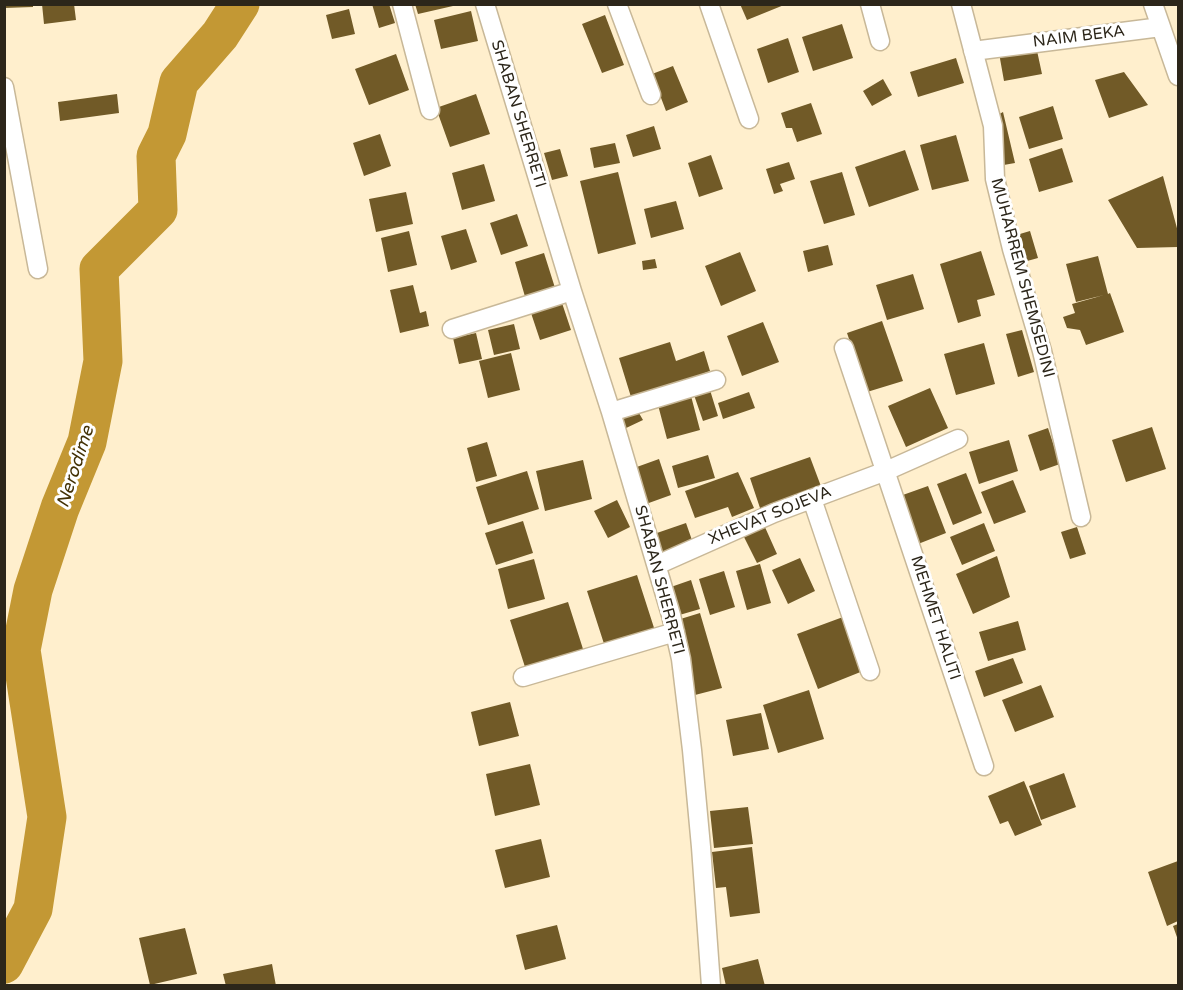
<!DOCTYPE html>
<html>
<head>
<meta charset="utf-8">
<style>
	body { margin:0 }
	#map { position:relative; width:1183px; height:990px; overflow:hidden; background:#ffefcd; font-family:"Varela Round",sans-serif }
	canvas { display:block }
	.frame { position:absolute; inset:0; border:6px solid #2c261a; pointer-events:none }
</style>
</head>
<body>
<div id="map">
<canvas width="1183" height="990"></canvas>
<div class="frame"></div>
</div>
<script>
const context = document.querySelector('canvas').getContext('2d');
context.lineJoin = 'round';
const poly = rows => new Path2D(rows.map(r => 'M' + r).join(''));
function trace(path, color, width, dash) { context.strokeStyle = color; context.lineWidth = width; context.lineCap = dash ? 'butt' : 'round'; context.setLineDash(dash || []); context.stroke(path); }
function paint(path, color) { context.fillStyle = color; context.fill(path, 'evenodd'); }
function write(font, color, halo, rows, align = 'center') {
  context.font = font + ' "Varela Round",sans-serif'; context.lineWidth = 6; context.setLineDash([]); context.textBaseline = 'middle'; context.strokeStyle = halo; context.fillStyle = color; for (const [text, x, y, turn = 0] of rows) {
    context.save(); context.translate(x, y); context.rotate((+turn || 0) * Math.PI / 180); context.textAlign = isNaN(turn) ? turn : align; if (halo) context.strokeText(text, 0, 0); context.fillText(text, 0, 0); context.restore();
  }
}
trace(poly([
	[4,964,33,909,47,817,21,650,33,590,60,508,87,442,103,361,99,269,158,210,156,156,167,134,179,82,220,35,240,4]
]), '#c39834', 39);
paint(poly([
	[4,4,33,4,33,7,4,8],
	[42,4,74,4,76,20,44,24],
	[372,4,389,4,395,23,379,28],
	[415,4,453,4,453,6,418,14],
	[740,4,784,4,784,5,747,20],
	[349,9,355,34,332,39,326,15],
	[471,11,478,41,441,49,434,20],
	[605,15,624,65,602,73,582,24],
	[842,24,853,58,813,71,802,37],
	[788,38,799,72,768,83,757,49],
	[1036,46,1042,74,1004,81,999,53],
	[396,54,409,90,369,105,355,69],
	[956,58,964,83,918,97,910,72],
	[673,66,688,102,666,111,652,74],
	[1124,72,1148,105,1109,118,1095,80],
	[883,79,892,95,872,106,863,91],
	[117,94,119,113,60,121,58,102],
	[476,94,490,134,450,147,436,108],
	[811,103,822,134,797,142,792,128,786,128,781,113],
	[1053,106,1063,139,1029,149,1019,117],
	[1003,112,1015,163,998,166,994,117],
	[654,126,661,149,633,157,626,135],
	[380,134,391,166,364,176,353,143],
	[956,135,969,181,932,190,920,145],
	[615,143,620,163,594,168,590,148],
	[1062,148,1073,182,1039,192,1029,159],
	[560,149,568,176,552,180,544,153],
	[905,150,919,190,869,207,855,167],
	[711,155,723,189,699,197,688,163],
	[789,162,795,179,780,184,783,191,774,194,766,169],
	[484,164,495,201,462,210,452,173],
	[618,172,636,244,598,254,580,181],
	[842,172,855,215,824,224,810,181],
	[1163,176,1178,232,1178,247,1137,248,1108,200],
	[406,192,413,224,376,232,369,199],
	[676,201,684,229,651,238,644,209],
	[517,214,528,246,501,255,490,223],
	[466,229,477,262,451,270,441,236],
	[409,231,417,265,388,272,381,238],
	[1030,231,1038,258,1020,263,1013,236],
	[828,245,833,265,808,272,803,251],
	[981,251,995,295,977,300,981,316,958,323,940,264],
	[740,252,756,291,721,306,705,266],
	[544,253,556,291,526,300,515,262],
	[1098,256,1108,294,1110,293,1124,332,1086,345,1080,330,1067,328,1063,317,1075,313,1072,304,1104,295,1076,302,1066,264],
	[655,259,657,268,643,270,642,261],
	[913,274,924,309,887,320,876,285],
	[413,285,420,313,426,311,429,326,400,333,390,290],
	[561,300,571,330,540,340,530,310],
	[882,321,903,381,867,392,847,333],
	[763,322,779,362,742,376,727,336],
	[514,324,520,349,494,355,488,330],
	[1022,330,1034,372,1018,377,1006,334],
	[476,333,482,359,459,364,453,338],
	[670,342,676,361,704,351,710,371,682,382,631,397,619,358],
	[984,343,995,384,956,395,944,354],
	[511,353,520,390,488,398,479,361],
	[930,388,948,428,906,447,888,406],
	[710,390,718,416,703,421,694,395],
	[749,392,755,408,723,419,718,403],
	[691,396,700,430,667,439,658,405],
	[636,408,643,420,624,429,618,415],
	[1152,427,1166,469,1126,482,1112,440],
	[1048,428,1060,464,1040,471,1028,435],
	[1009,440,1018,471,979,484,969,452],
	[487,442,497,476,476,482,467,448],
	[708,455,715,478,678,488,672,466],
	[810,457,822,489,761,511,750,478],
	[659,459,671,495,646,504,634,468],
	[583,460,592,499,545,511,536,471],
	[527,471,539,509,488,525,476,487],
	[738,472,754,508,732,517,728,507,695,518,685,491],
	[966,473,982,513,953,525,937,484],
	[1013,480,1026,512,994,524,981,492],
	[928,486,946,533,918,544,900,496],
	[617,500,630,527,608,538,594,511],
	[523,521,533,553,496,565,485,533],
	[686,523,693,543,661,555,654,534],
	[984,523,995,551,962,565,950,537],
	[764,525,777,554,757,563,743,535],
	[1077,527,1086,554,1070,559,1061,532],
	[997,556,1010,597,973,614,956,574],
	[800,558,815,591,788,604,772,570],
	[534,559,545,599,508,609,498,569],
	[760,564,771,603,747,610,736,571],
	[724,571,735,607,710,615,699,579],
	[637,575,656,634,606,650,587,591],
	[691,580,700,609,676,616,668,588],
	[568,602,583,649,525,667,510,620],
	[700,613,722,688,695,695,674,621],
	[843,617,863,671,818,689,797,634],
	[1018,621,1026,650,988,661,979,632],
	[1013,658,1023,683,984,697,975,671],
	[1041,685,1054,717,1015,732,1002,700],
	[809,690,824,739,778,753,763,705],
	[510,702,519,736,479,746,471,712],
	[761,713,769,749,733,756,726,720],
	[530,764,540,805,495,816,486,774],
	[1064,773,1076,807,1041,820,1029,786],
	[1024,781,1042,825,1015,836,1008,821,1000,824,988,796],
	[748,807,753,844,714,848,710,811],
	[541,839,550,877,505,888,495,850],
	[752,847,760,913,730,917,726,887,716,888,712,852],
	[1178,861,1178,921,1167,926,1148,872],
	[1178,924,1178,940,1173,926],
	[557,925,566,959,525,970,516,935],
	[185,928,197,974,150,985,139,938],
	[758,959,765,986,726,986,722,968],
	[272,964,276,986,226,986,223,974]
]), '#715a27');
const minor = poly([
	[402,4,430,110],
	[485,4,572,291,611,412,671,615,681,659,692,750,701,847,711,986],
	[617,4,651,95],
	[709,4,749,119],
	[870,4,880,41],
	[961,4,993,126,995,179,1012,249,1042,351,1081,517],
	[1161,27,1178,76],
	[973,51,1161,27,1153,4],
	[4,87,38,269],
	[452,329,572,291],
	[844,348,984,766],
	[611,412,716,380],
	[812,499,870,671],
	[657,565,774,513,886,471,958,439],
	[523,677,675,632]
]);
trace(minor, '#c8b898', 21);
trace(minor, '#fff', 18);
write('16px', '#2c261a', '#fff', [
	["NAIM BEKA",1079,37,-7],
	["SHABAN SHERRETI",518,114,73],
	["MUHARREM SHEMSEDINI",1022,278,75],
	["XHEVAT SOJEVA",770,516,-22],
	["SHABAN SHERRETI",659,580,75],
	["MEHMET HALITI",935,618,72]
]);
write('italic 18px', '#433105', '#fff', [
	["Nerodime",76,467,-72]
]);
</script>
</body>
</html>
